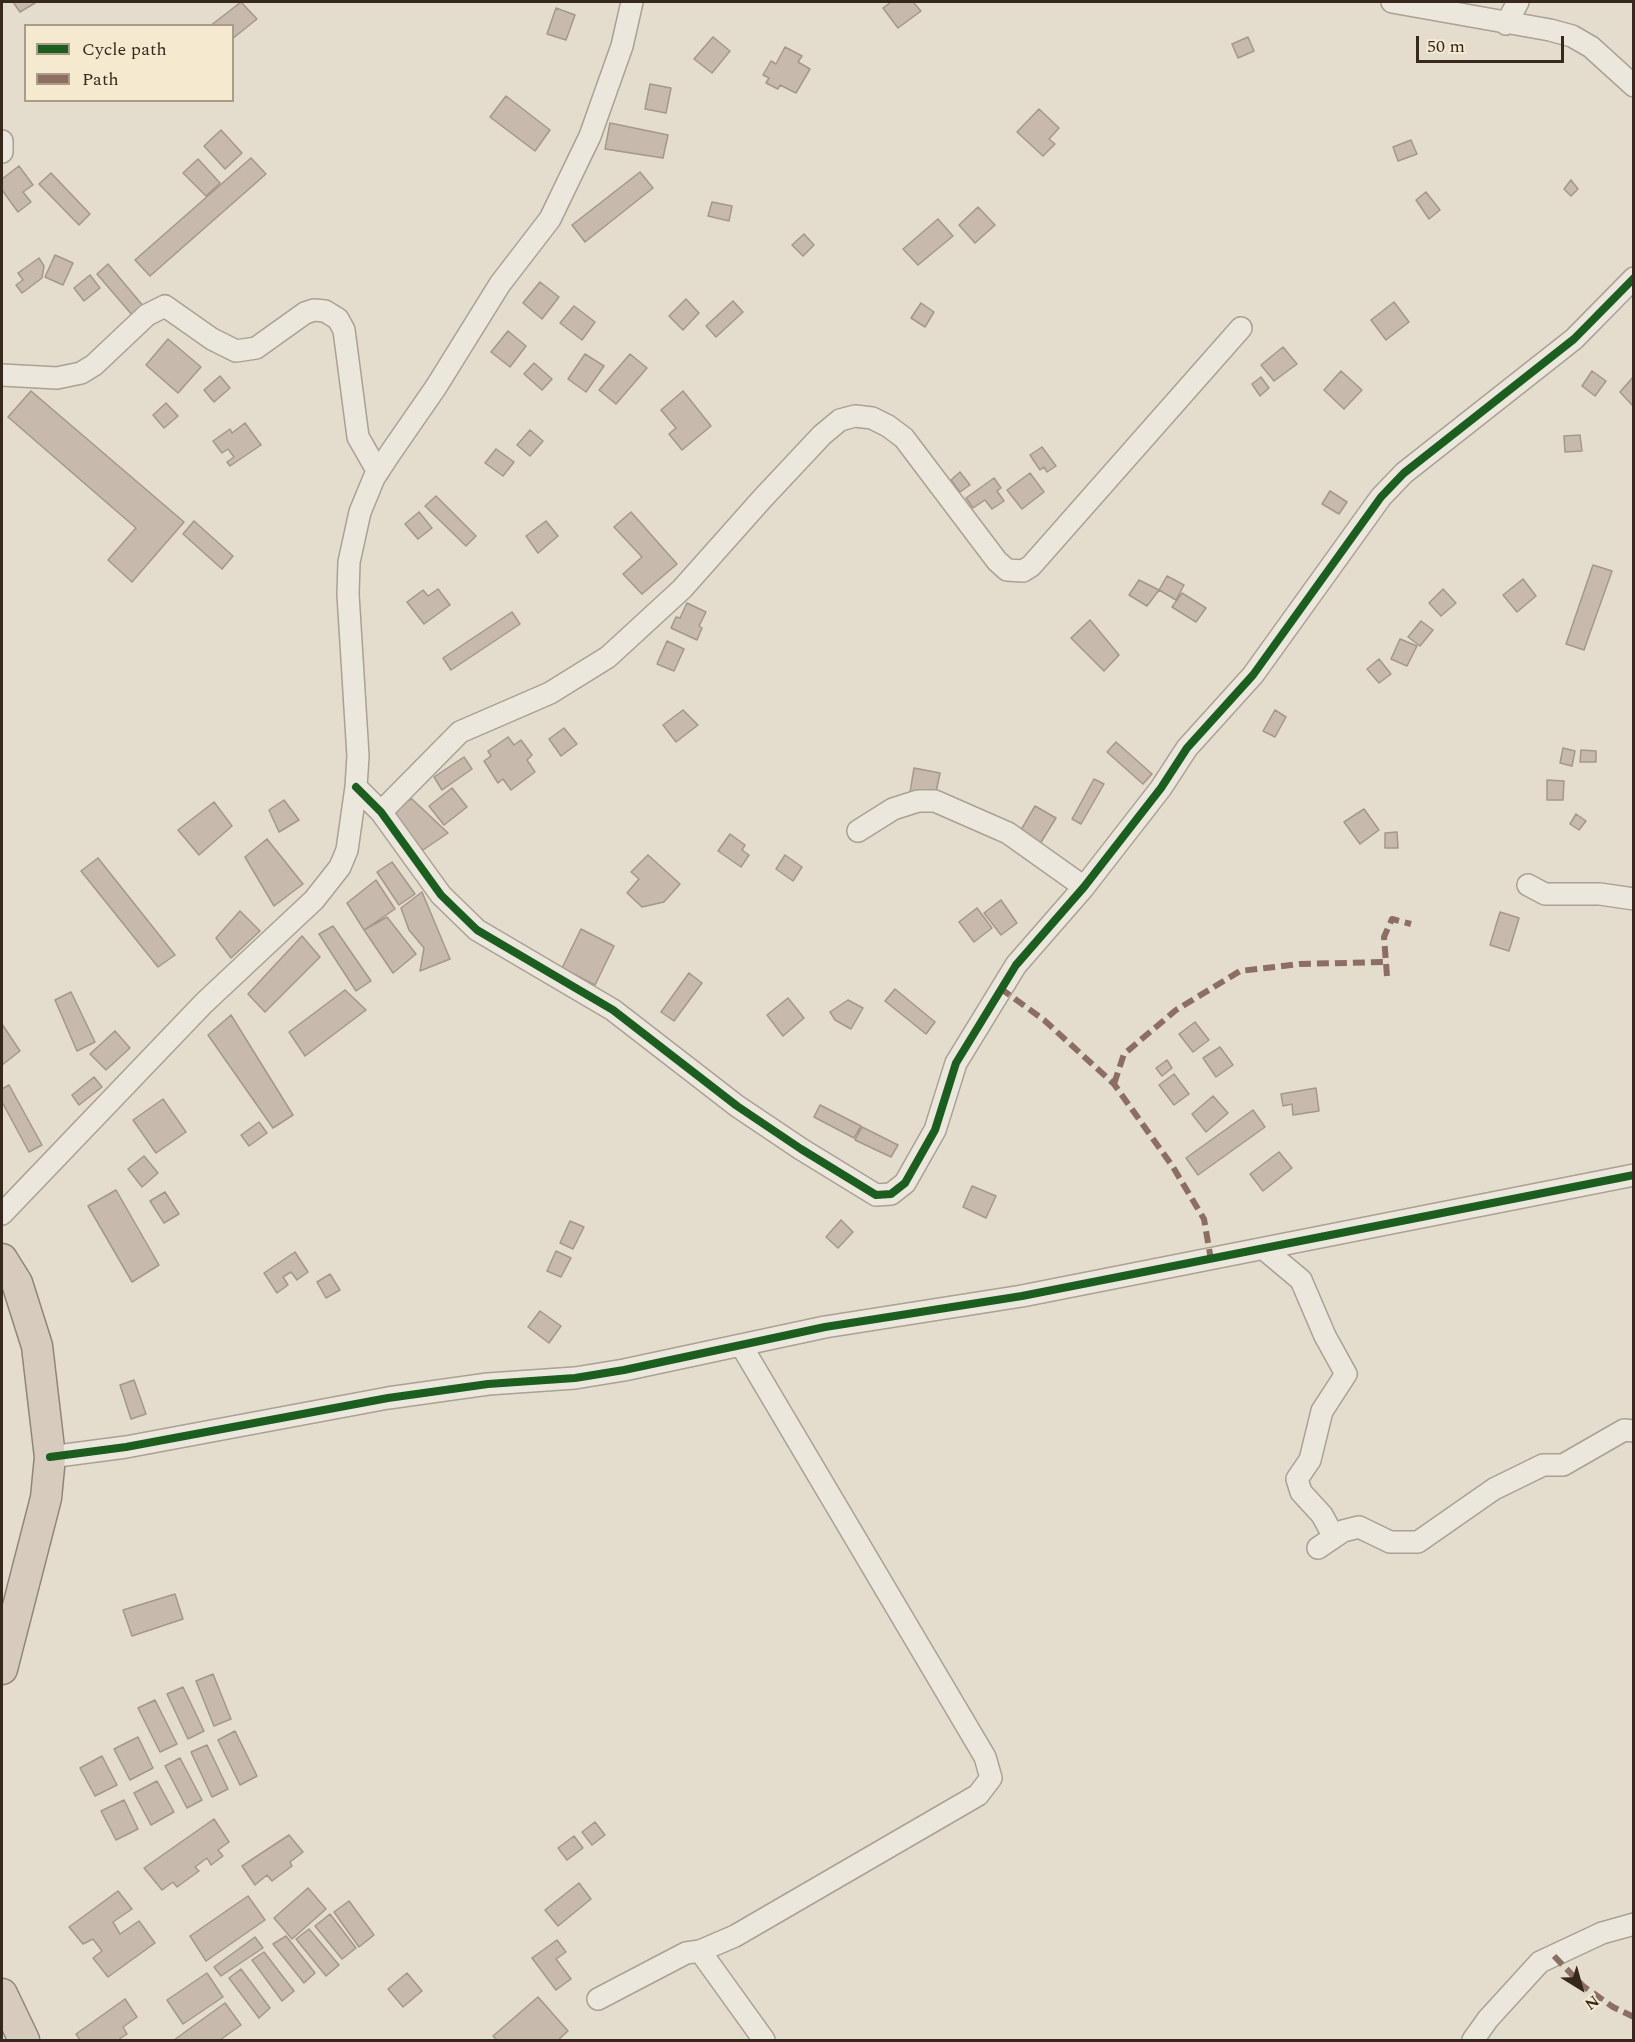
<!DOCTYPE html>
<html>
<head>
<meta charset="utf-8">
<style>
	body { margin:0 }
	#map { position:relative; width:1635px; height:2042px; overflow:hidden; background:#e4dccc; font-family:Spectral,serif }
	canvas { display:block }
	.frame { position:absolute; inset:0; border:3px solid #37281d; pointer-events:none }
	.legend { position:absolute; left:24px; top:24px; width:210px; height:78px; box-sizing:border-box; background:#f5e9d0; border:2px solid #a99c88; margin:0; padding:8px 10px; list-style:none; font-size:18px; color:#37281d }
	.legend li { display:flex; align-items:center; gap:12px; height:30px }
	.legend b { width:30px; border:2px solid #a99c88 }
	.north { position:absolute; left:1551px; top:1958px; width:60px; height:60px; -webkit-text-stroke:4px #f5e9d0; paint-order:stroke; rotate:143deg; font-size:16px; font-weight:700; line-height:24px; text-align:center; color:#37281d }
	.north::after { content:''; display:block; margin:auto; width:21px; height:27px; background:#37281d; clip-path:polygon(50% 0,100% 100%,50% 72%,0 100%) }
	.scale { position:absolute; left:1416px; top:36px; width:148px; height:27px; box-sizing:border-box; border:3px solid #37281d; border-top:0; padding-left:8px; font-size:18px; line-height:21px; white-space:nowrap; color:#37281d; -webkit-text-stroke:4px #f5e9d0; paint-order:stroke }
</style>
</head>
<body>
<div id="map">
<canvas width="1635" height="2042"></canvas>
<div class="frame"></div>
<ul class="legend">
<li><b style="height:8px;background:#1b5e20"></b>Cycle path</li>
<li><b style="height:8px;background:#8d6e63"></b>Path</li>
</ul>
<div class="north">N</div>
<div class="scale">50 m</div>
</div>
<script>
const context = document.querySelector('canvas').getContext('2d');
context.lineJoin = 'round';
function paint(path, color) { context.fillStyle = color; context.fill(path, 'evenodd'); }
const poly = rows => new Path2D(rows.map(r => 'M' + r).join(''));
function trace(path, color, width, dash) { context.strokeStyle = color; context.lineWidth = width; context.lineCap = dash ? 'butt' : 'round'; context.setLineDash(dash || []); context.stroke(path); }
const building = poly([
	[13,2,34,2,35,3,20,12,13,2],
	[241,2,257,19,232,39,232,26,210,26,241,2],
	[891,2,913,2,921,11,898,28,883,8,891,2],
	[556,8,575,15,566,40,547,34,556,8],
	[713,37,730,51,712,73,694,59,713,37],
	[1248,37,1254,51,1238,58,1232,44,1248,37],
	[785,47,802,56,798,62,810,69,796,93,780,85,778,89,766,83,769,78,763,75,771,61,776,64,785,47],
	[650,84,671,88,666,113,645,109,650,84],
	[506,96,550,130,535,151,490,117,506,96],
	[1039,109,1059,128,1049,139,1055,144,1043,156,1017,132,1039,109],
	[610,123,668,135,663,158,605,149,610,123],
	[221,130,242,153,225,169,204,146,221,130],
	[1411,140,1417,154,1398,161,1393,147,1411,140],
	[251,158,266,174,150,276,135,260,251,158],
	[198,159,220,183,206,196,183,173,198,159],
	[19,166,33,185,23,192,31,202,18,212,2,190,2,179,19,166],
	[640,172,653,188,585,242,572,225,640,172],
	[51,173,90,214,79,225,39,184,51,173],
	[1571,180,1578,189,1571,196,1564,189,1571,180],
	[1426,192,1440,210,1429,219,1416,200,1426,192],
	[712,202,732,206,729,221,708,216,712,202],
	[978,207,995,225,975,243,959,225,978,207],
	[938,219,953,236,918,265,903,249,938,219],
	[804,234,814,245,803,256,792,245,804,234],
	[55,255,73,263,63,285,45,277,55,255],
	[39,258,44,266,42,278,22,293,16,285,23,280,18,273,39,258],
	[108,264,144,307,133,316,97,274,108,264],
	[90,275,100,288,84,301,74,288,90,275],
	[540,282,559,297,542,319,523,303,540,282],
	[686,299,699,313,683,330,669,316,686,299],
	[733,301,743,312,716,337,706,326,733,301],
	[1394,302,1409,322,1386,340,1371,320,1394,302],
	[921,303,934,312,925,327,911,318,921,303],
	[574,306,595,322,582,340,560,323,574,306],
	[508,331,526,346,510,367,491,352,508,331],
	[168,339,201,367,178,393,146,365,168,339],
	[1283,347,1297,364,1274,381,1261,365,1283,347],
	[585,354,604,366,586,392,568,379,585,354],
	[630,354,647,368,616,404,599,390,630,354],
	[534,363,552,379,542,390,524,374,534,363],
	[1341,371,1362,390,1344,409,1324,390,1341,371],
	[1592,371,1606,381,1595,396,1582,386,1592,371],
	[220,376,230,388,214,402,204,390,220,376],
	[1634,376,1634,407,1620,392,1634,376],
	[1261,377,1269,388,1260,396,1252,384,1261,377],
	[31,391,184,522,132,582,108,560,136,528,8,417,31,391],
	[683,391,711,426,682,450,669,434,676,428,661,410,683,391],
	[166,403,178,416,164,428,153,415,166,403],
	[245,423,261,445,230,466,227,462,234,457,228,449,222,453,213,441,230,429,232,433,245,423],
	[530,430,543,441,530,456,517,445,530,430],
	[1580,435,1582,451,1565,452,1564,436,1580,435],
	[1042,447,1056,466,1047,472,1044,467,1040,470,1030,455,1042,447],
	[496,449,514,462,503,476,485,463,496,449],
	[960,472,970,485,960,492,951,480,960,472],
	[1030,473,1044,492,1022,509,1007,490,1030,473],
	[994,478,1001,488,997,491,1004,501,992,509,985,500,973,508,966,498,994,478],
	[1330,491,1347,502,1339,514,1322,504,1330,491],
	[436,496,476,536,466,546,425,506,436,496],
	[419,512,432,528,418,539,405,524,419,512],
	[631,512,677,564,642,594,623,574,642,557,614,527,631,512],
	[194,521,233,556,222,569,183,534,194,521],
	[546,521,558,536,538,553,526,536,546,521],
	[1593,565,1612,571,1584,650,1566,644,1593,565],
	[1167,576,1184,585,1176,600,1159,590,1167,576],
	[1523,579,1536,596,1517,612,1503,595,1523,579],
	[1139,580,1159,590,1147,606,1129,595,1139,580],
	[438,589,450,605,424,624,407,602,423,590,428,596,438,589],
	[1443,589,1456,603,1441,616,1429,603,1443,589],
	[1182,593,1206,608,1196,622,1172,607,1182,593],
	[687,603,706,612,699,626,702,628,697,640,671,628,676,617,680,618,687,603],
	[512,612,520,624,451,670,443,658,512,612],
	[1090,620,1119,655,1104,671,1071,638,1090,620],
	[1421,621,1433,630,1420,646,1408,637,1421,621],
	[1400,639,1417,646,1407,666,1391,659,1400,639],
	[667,641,684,649,674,671,657,664,667,641],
	[1379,659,1391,674,1379,683,1367,669,1379,659],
	[683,710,698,725,676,742,663,725,683,710],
	[1275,710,1286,717,1275,737,1263,731,1275,710],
	[564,728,577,744,561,756,549,739,564,728],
	[508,737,514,745,521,740,532,755,527,760,535,772,511,790,503,779,498,783,484,761,491,756,488,751,508,737],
	[1116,742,1152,774,1143,784,1107,752,1116,742],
	[1563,748,1575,751,1572,766,1560,763,1563,748],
	[1581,750,1596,751,1596,762,1580,762,1581,750],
	[464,757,472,769,442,790,434,777,464,757],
	[914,768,940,773,935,797,910,792,914,768],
	[1094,779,1104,784,1081,824,1072,819,1094,779],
	[1547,780,1564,781,1563,800,1547,800,1547,780],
	[452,788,467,807,444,825,429,806,452,788],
	[412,799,448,833,423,850,381,812,412,799],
	[284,800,299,820,279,832,269,810,284,800],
	[214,802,232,826,199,855,178,830,214,802],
	[1035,806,1056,818,1038,847,1018,835,1035,806],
	[1364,809,1379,830,1360,844,1344,822,1364,809],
	[1576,814,1586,821,1579,830,1570,824,1576,814],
	[1397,832,1398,848,1385,848,1385,833,1397,832],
	[730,834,745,845,742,850,749,855,741,867,718,851,730,834],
	[267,839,303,884,274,906,245,857,267,839],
	[648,855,680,884,664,902,642,907,627,893,639,879,631,872,648,855],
	[785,855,802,867,793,881,776,869,785,855],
	[98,858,175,955,158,967,81,871,98,858],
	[392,862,415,894,399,905,377,872,392,862],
	[376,880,395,909,364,930,347,903,376,880],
	[422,892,450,959,420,971,424,948,409,930,401,908,422,892],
	[1001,900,1017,923,1001,935,984,913,1001,900],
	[977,908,992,928,974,942,959,922,977,908],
	[240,911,260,931,231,958,216,938,240,911],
	[1500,912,1519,918,1509,951,1490,945,1500,912],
	[387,917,416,954,393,973,364,930,387,917],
	[333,926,371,981,356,991,319,934,333,926],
	[581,929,614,946,595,985,562,968,581,929],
	[302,936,320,957,265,1012,248,994,302,936],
	[689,973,702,983,674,1021,661,1012,689,973],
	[895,989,935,1022,926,1034,885,1001,895,989],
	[345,990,366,1010,305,1056,289,1032,345,990],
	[71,992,95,1042,77,1051,55,1000,71,992],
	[788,998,804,1018,783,1036,767,1015,788,998],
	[848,1000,863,1008,851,1029,835,1020,830,1012,848,1000],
	[231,1015,293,1115,273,1128,208,1035,231,1015],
	[1195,1022,1209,1040,1193,1052,1179,1034,1195,1022],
	[2,1024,20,1051,2,1065,2,1024],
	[115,1031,130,1048,106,1070,90,1054,115,1031],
	[1220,1047,1233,1065,1216,1077,1203,1058,1220,1047],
	[1167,1060,1172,1068,1162,1076,1156,1068,1167,1060],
	[1174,1074,1189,1094,1174,1105,1159,1085,1174,1074],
	[94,1077,102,1087,79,1105,72,1095,94,1077],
	[9,1085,42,1145,29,1152,2,1102,2,1089,9,1085],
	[1316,1088,1319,1111,1293,1115,1292,1104,1283,1106,1281,1094,1316,1088],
	[1213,1096,1228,1113,1206,1132,1192,1114,1213,1096],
	[163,1099,186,1132,156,1153,133,1120,163,1099],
	[820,1105,861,1126,854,1138,814,1117,820,1105],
	[1253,1110,1265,1127,1198,1175,1186,1158,1253,1110],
	[259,1122,267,1133,249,1146,241,1135,259,1122],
	[862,1127,898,1145,891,1157,855,1140,862,1127],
	[1279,1152,1292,1168,1263,1191,1250,1174,1279,1152],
	[144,1156,158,1173,142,1187,128,1169,144,1156],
	[972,1186,996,1196,986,1218,963,1207,972,1186],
	[116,1190,159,1265,132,1282,88,1206,116,1190],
	[165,1192,179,1214,164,1223,150,1201,165,1192],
	[841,1220,853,1232,838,1248,826,1237,841,1220],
	[570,1221,584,1227,573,1249,560,1243,570,1221],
	[556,1251,571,1258,561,1277,547,1271,556,1251],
	[295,1252,308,1272,297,1280,291,1272,283,1277,288,1285,277,1293,264,1273,295,1252],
	[330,1274,340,1290,326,1298,317,1282,330,1274],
	[540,1311,561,1326,549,1343,528,1327,540,1311],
	[134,1380,146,1414,131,1419,120,1385,134,1380],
	[175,1594,183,1619,132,1636,123,1610,175,1594],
	[213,1674,231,1719,214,1726,196,1681,213,1674],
	[183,1687,204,1731,188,1739,167,1694,183,1687],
	[155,1700,177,1744,160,1752,138,1708,155,1700],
	[235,1731,257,1776,240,1785,218,1740,235,1731],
	[138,1737,153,1768,130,1780,114,1749,138,1737],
	[207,1745,228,1789,212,1797,191,1752,207,1745],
	[102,1756,117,1785,95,1796,80,1768,102,1756],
	[180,1758,202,1800,187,1808,165,1766,180,1758],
	[157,1781,174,1812,151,1825,134,1793,157,1781],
	[124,1800,138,1829,116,1840,101,1811,124,1800],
	[214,1819,229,1842,218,1850,223,1856,211,1865,207,1858,195,1867,199,1871,177,1887,173,1882,162,1890,144,1868,214,1819],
	[595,1822,605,1835,592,1845,582,1832,595,1822],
	[289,1835,303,1852,290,1862,292,1866,272,1881,267,1875,255,1885,242,1866,289,1835],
	[574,1836,583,1848,567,1860,558,1848,574,1836],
	[579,1883,591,1899,558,1926,545,1910,579,1883],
	[308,1888,326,1909,292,1939,274,1918,308,1888],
	[118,1891,132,1909,113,1922,120,1934,139,1921,155,1943,108,1977,93,1958,102,1951,93,1939,83,1944,69,1927,118,1891],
	[248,1896,265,1920,206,1961,190,1936,248,1896],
	[349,1901,374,1935,359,1947,334,1912,349,1901],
	[330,1914,356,1948,342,1959,315,1926,330,1914],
	[309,1929,339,1965,326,1976,296,1939,309,1929],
	[286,1936,315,1973,304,1983,273,1944,286,1936],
	[255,1937,263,1948,221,1976,214,1967,255,1937],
	[557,1940,566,1952,556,1959,571,1979,556,1990,532,1958,557,1940],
	[264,1952,294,1991,282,2001,252,1960,264,1952],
	[241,1969,270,2008,259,2018,229,1978,241,1969],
	[207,1973,223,1997,183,2024,167,2000,207,1973],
	[407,1973,422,1991,403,2007,388,1989,407,1973],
	[538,1997,568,2031,558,2040,497,2040,493,2036,538,1997],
	[125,1999,137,2017,123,2027,127,2034,118,2040,80,2040,76,2034,125,1999],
	[225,2003,241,2025,220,2040,174,2040,225,2003]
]);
paint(building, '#c7baac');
trace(building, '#a4978b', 1.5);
const minor = poly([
	[1392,2,1550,30,1572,36,1591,47,1634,86],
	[1506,24,1518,2],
	[2,141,2,152],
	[2,375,57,378,81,373,94,365,147,315,165,306,212,339,236,351,256,348,305,313,314,310,325,311,338,319,344,330,358,437,378,472],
	[356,787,381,812,441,895,477,930,613,1010,737,1106,801,1149,876,1195,891,1194,905,1183,935,1130,956,1063,1016,965,1084,887,1161,788,1187,748,1253,675,1381,497,1404,473,1574,339,1634,278],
	[381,812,460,732,550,693,608,657,682,589,762,499,822,435,840,420,855,416,872,418,888,426,904,438,997,561,1007,570,1023,571,1031,566,1241,328],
	[858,831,893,809,918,801,935,801,1008,833,1084,887],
	[1528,885,1545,894,1600,894,1634,899],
	[2,1214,204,1003,314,900,340,867,347,850,356,787,358,756,348,594,349,562,360,512,374,478,389,455,436,387,500,284,550,219,590,136,622,46,632,2],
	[1264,1249,1301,1280,1325,1336,1346,1374,1322,1411,1310,1460,1297,1479,1301,1492,1322,1515,1334,1537],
	[50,1457,126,1447,388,1398,488,1384,575,1378,624,1370,825,1327,1022,1296,1634,1175],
	[1318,1548,1343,1531,1359,1527,1390,1542,1418,1542,1494,1489,1543,1465,1563,1465,1624,1430,1634,1431],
	[700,1951,764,2040],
	[598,1999,686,1953,700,1951,735,1936,978,1795,991,1778,985,1757,741,1345],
	[1473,2040,1488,2019,1540,1962,1602,1933,1634,1924]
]);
const highway = poly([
	[2,1259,17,1283,37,1346,50,1457,46,1498,2,1669],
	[2,1994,24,2040]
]);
trace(minor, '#a9a194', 24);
trace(highway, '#8e867c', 33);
trace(minor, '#ece7dd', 21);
trace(highway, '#d6cbbc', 30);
trace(poly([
	[1387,976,1384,937,1392,919,1411,924],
	[1000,988,1044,1020,1114,1084,1173,1167,1204,1219,1211,1260],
	[1114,1084,1124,1054,1176,1010,1240,971,1300,964,1384,962],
	[1554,1956,1583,1986,1613,2007,1634,2017]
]), '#8d6e63', 6, [12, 6]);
trace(poly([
	[356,787,381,812,441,895,477,930,613,1010,737,1106,801,1149,876,1195,891,1194,905,1183,935,1130,956,1063,1016,965,1084,887,1161,788,1187,748,1253,675,1381,497,1404,473,1574,339,1634,278],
	[50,1457,126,1447,388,1398,488,1384,575,1378,624,1370,825,1327,1022,1296,1634,1175]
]), '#1b5e20', 8);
</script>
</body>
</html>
